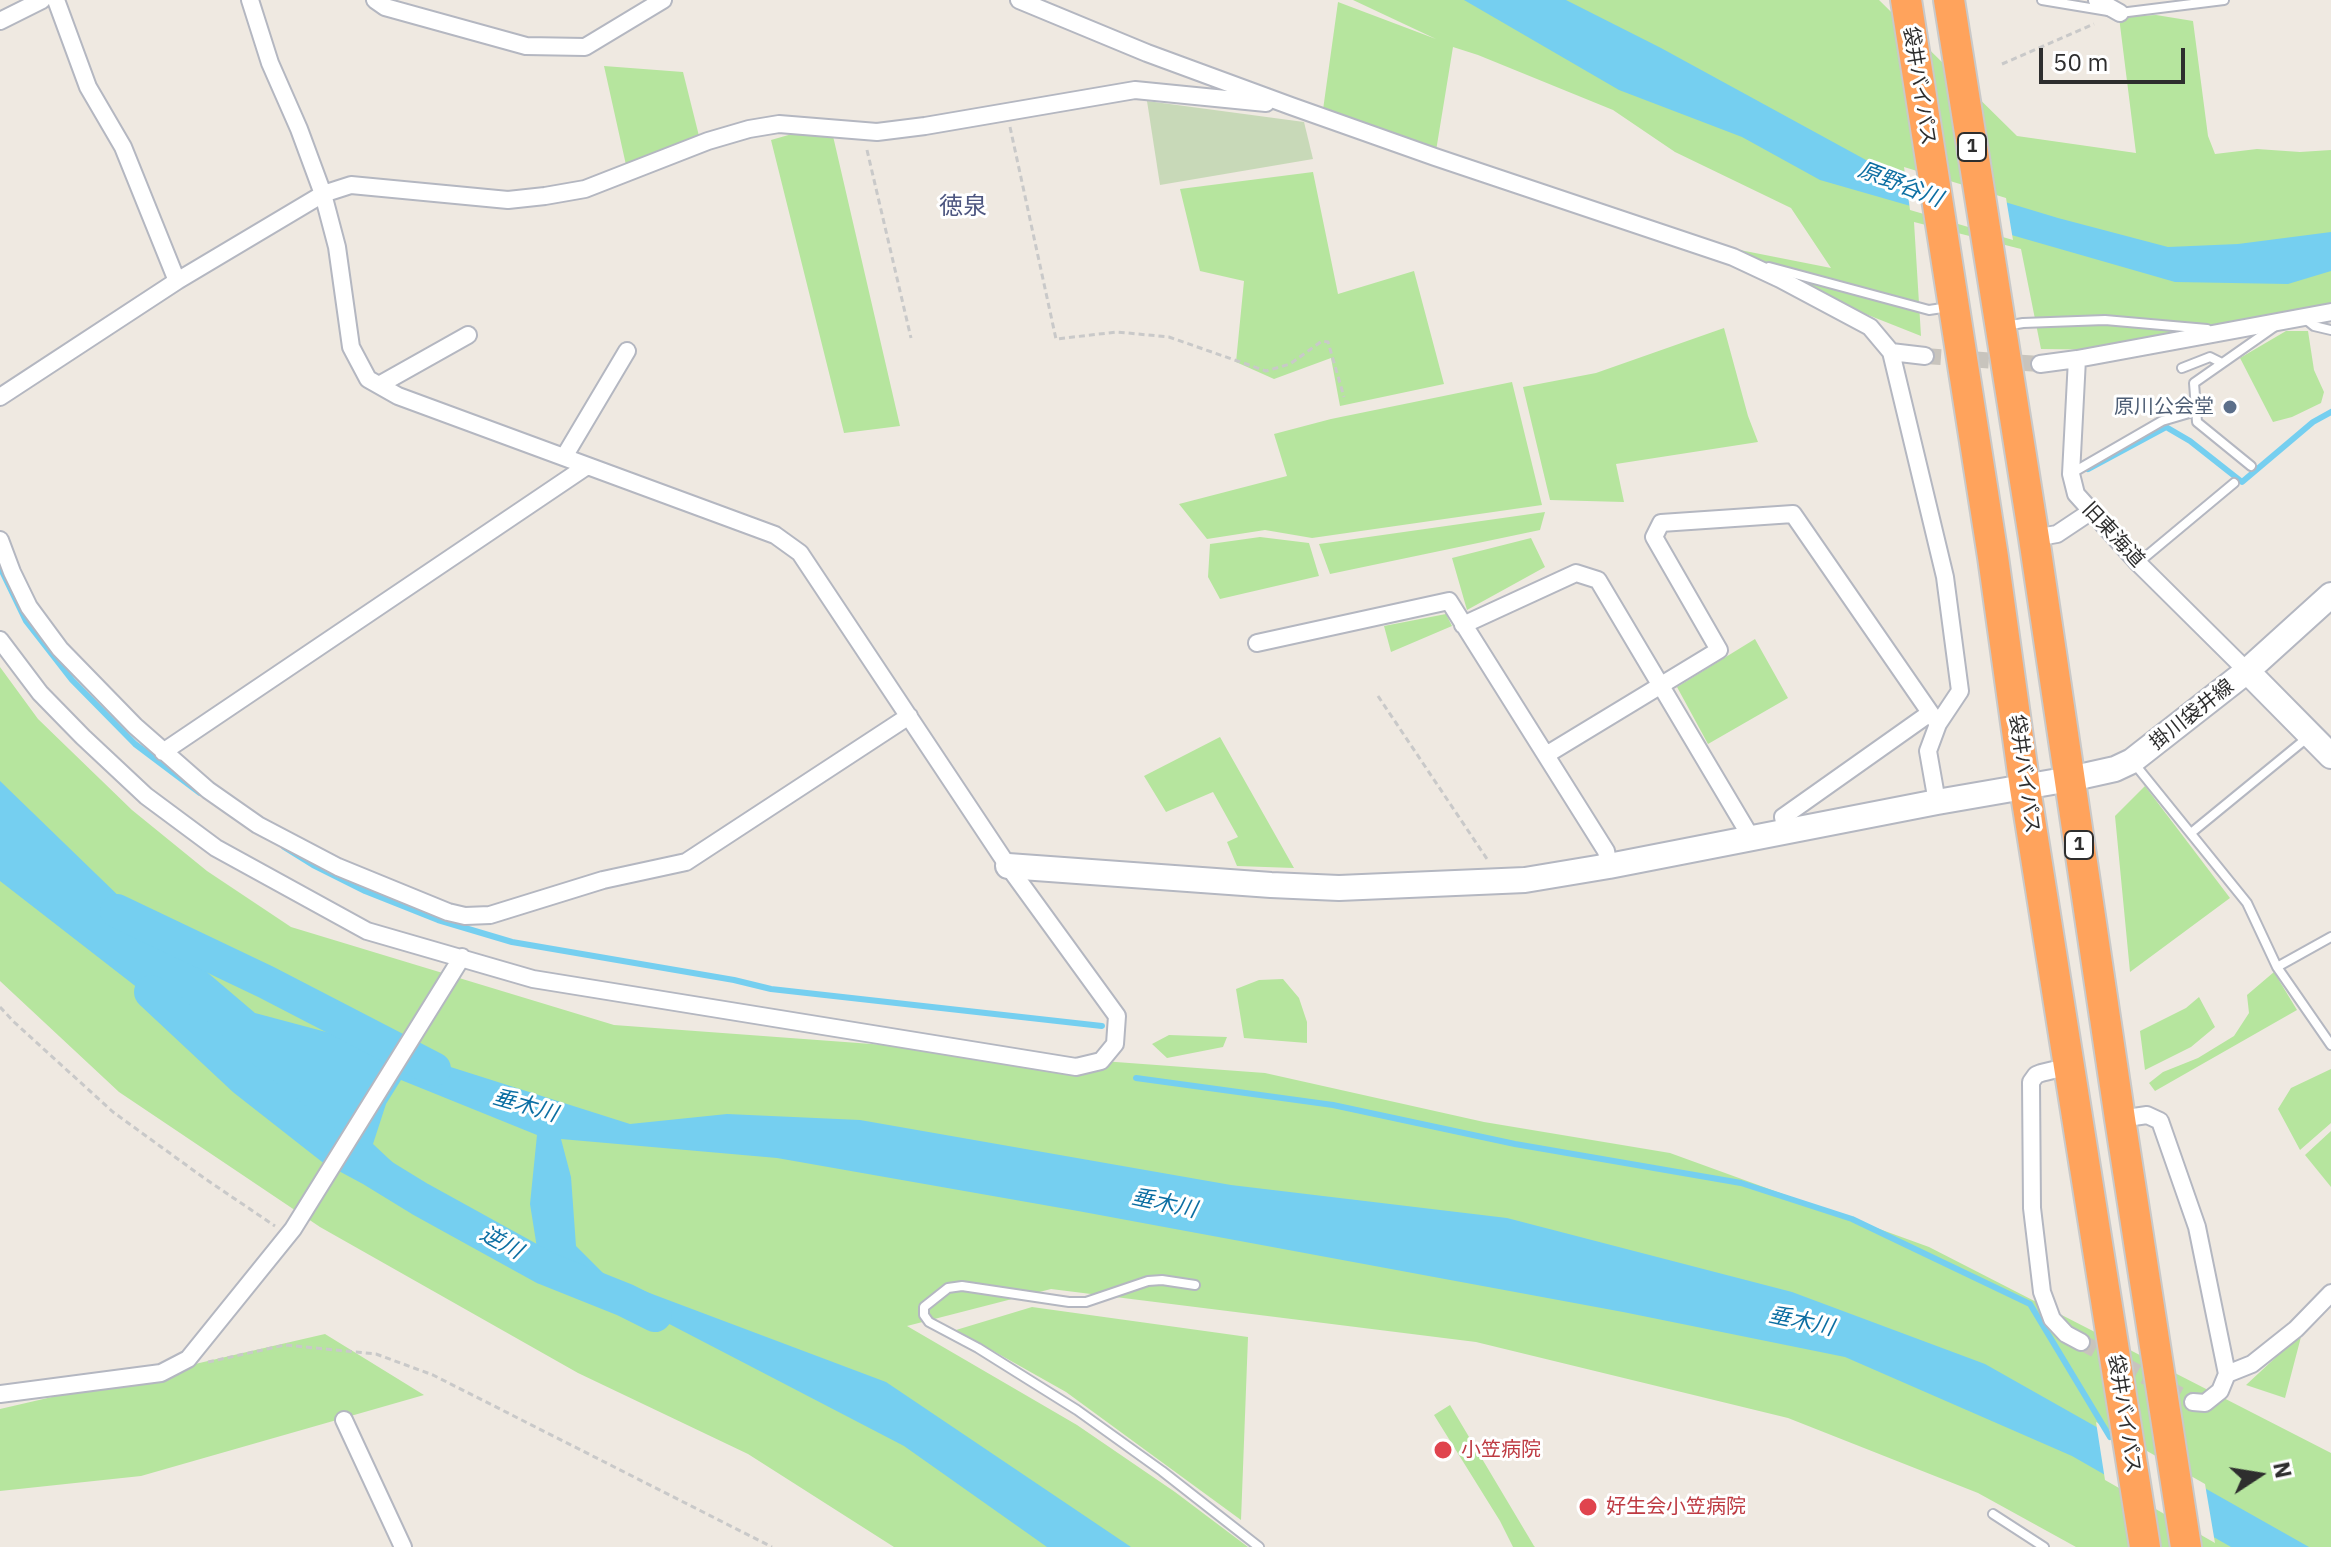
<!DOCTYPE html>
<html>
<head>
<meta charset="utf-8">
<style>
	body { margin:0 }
	#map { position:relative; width:2331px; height:1547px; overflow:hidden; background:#efe9e1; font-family:"IBM Plex Sans",sans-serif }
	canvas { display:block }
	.north { position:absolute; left:2219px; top:1435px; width:80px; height:80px; -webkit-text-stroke:6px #fff; paint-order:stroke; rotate:78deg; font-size:22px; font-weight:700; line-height:32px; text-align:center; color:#2e2e2e }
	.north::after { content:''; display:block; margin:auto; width:28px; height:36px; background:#2e2e2e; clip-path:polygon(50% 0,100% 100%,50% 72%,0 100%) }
	.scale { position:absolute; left:2039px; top:48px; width:146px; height:36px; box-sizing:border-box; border:4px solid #2e2e2e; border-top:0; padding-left:10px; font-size:24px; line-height:28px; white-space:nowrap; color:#2e2e2e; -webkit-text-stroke:6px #fff; paint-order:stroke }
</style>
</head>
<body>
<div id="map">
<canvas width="2331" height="1547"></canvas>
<div class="north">N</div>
<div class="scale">50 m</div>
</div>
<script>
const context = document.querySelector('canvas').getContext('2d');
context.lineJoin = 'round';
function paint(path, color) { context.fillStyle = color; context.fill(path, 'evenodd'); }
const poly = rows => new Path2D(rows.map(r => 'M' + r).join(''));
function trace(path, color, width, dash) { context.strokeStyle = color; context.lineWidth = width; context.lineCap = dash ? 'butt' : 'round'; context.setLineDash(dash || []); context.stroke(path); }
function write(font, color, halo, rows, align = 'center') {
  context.font = font + ' "IBM Plex Sans","Noto Sans JP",sans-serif'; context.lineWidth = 6; context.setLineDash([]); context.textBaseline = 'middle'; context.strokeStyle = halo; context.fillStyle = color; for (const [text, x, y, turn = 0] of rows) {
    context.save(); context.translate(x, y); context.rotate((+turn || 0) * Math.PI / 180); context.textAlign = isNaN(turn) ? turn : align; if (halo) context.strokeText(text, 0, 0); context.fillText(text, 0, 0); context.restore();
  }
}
paint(poly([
	[1353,0,1879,0,2017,136,2136,153,2119,17,2156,15,2193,21,2208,136,2215,154,2257,149,2300,152,2331,150,2331,312,2125,350,2041,349,2021,249,1914,222,1921,336,1669,236,1831,268,1791,208,1675,152,1613,110,1478,55,1453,47,1435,157,1322,117,1338,2,1436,39],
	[604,66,683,72,699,136,626,165],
	[792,134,833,136,900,426,844,433,771,140],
	[1313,172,1338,294,1414,271,1444,384,1340,406,1331,358,1274,379,1236,362,1244,281,1200,271,1180,189],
	[1724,328,1748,416,1758,442,1616,464,1624,502,1550,500,1523,387,1596,373],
	[2286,331,2308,331,2314,370,2324,392,2321,403,2292,417,2273,422,2240,358],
	[1512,382,1542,505,1312,538,1265,530,1207,539,1179,504,1287,476,1274,434,1331,419],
	[1545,512,1540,530,1330,574,1319,544],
	[1260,537,1309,543,1319,576,1220,599,1208,577,1210,544],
	[1531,538,1545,567,1467,610,1452,558],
	[1446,614,1452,626,1391,652,1384,626],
	[1755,639,1788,698,1708,744,1677,687],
	[0,667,38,719,132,810,207,871,291,927,614,1025,1265,1073,1484,1122,1670,1153,1929,1247,2331,1453,2331,1547,2076,1547,1978,1493,1788,1418,1476,1342,1051,1289,907,1326,1077,1425,1175,1492,1248,1547,894,1547,748,1454,578,1373,320,1227,119,1092,0,981],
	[1220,737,1294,868,1237,866,1227,842,1238,837,1213,792,1166,812,1144,776],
	[2145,786,2230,898,2130,972,2115,816],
	[2274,972,2297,1010,2155,1091,2149,1083,2163,1072,2198,1058,2234,1036,2249,1013,2247,995],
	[1283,979,1299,998,1307,1022,1307,1043,1244,1038,1236,989,1259,980],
	[2199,997,2215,1027,2191,1047,2145,1070,2140,1031,2186,1008],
	[1169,1035,1227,1037,1223,1047,1167,1058,1152,1044],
	[2331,1069,2331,1123,2300,1150,2278,1109,2291,1088],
	[2331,1131,2331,1187,2305,1155],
	[1032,1307,1248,1337,1241,1520,1066,1392,956,1330],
	[2302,1333,2285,1398,2246,1385],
	[325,1334,424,1395,141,1476,0,1491,0,1409],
	[1450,1405,1534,1546,1535,1547,1513,1547,1500,1521,1434,1415]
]), '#b6e59e');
paint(poly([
	[1147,101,1304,122,1313,159,1160,185]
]), '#c8d9b8');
paint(poly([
	[1464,0,1566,0,1661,48,1866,160,2058,218,2168,247,2238,244,2331,232,2331,271,2288,284,2175,282,1820,180,1742,137,1619,90],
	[0,781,127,904,255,1013,416,1056,630,1124,727,1114,860,1120,1231,1185,1507,1218,1792,1292,1985,1364,2309,1547,2231,1547,2072,1456,1845,1357,1623,1312,1078,1211,777,1158,561,1139,571,1177,576,1246,607,1277,886,1382,1131,1547,1047,1547,904,1446,371,1169,0,881],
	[401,1080,537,1135,530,1204,537,1248,404,1173,373,1144,386,1104]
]), '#75cff0');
paint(poly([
	[1904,167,2006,198,2013,240,1910,210],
	[2096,1422,2205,1484,2215,1543,2105,1480]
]), '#efe9e1');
trace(poly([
	[2088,469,2166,427,2190,441,2242,482,2313,422,2331,412],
	[0,567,26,621,72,680,135,744,200,793],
	[284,847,313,865,365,891,438,920,512,942,734,980,771,989,1102,1026],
	[1136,1078,1333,1105,1515,1144,1741,1183,1852,1219,2030,1304,2110,1437]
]), '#75cff0', 6);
trace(poly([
	[117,911,266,982,434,1069],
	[151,992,244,1079,332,1148,371,1169,420,1199,545,1268,625,1300,655,1315]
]), '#75cff0', 34);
trace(poly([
	[1925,356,2040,364],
	[2081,1342,2193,1402]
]), '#c8c4bd', 16, [16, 8]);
const lane = poly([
	[2042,0,2120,13,2224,0],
	[1769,267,1929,310,1949,307],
	[2304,318,2314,326,2331,330],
	[2005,326,2023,323,2105,320,2207,329],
	[2182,368,2210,357,2222,363],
	[2251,466,2197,422,2194,383,2274,327],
	[2072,473,2162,421,2196,411],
	[2138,563,2234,483],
	[2133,762,2247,903,2277,967,2331,1045],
	[2191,833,2307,738],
	[2277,967,2331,937],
	[1195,1285,1162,1280,1148,1281,1086,1302,1069,1302,962,1286,948,1288,924,1307,924,1315,929,1322,978,1348,1077,1410,1162,1471,1259,1547],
	[1993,1514,2044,1547]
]);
const street = poly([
	[56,0,88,87,123,147,177,281],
	[375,0,385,7,526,46,585,47,663,0],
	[1019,0,1147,53,1291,106,1435,157,1733,257,1780,279,1870,327,1891,352,1945,577,1960,691,1938,724,1928,751,1937,802],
	[2097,0,2120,13],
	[0,21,42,0],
	[1891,352,1925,356],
	[2077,359,2071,474,2076,494,2138,563,2247,671],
	[2040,364,2077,359,2331,312],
	[379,385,468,335],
	[0,397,177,281,323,194,351,185,508,200,545,196,585,189,708,141,749,129,779,124,877,132,925,126,1135,90,1266,103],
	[564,457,627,351],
	[2034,538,2057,534,2090,512],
	[0,540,12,572,29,607,60,649,135,726,208,790,258,825,338,867,448,912,465,916,490,915,603,880,686,862,909,716],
	[1463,625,1576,573,1598,580,1752,839],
	[0,640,40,693,83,737,146,796,216,848,367,931,533,979,1076,1067,1101,1061,1115,1044,1117,1016,1008,866,800,553,775,535,398,396,368,379,351,347,337,247,323,194,299,129,270,63,250,0],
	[1257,643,1449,601,1606,851,1609,866],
	[163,752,587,466],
	[1546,755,1719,650,1654,537,1661,523,1793,514,1938,724],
	[1786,832,1783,817,1930,713],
	[2070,1066,2041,1073,2036,1075,2031,1082,2032,1208,2042,1292,2052,1319,2066,1334,2081,1342],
	[2120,1119,2147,1115,2160,1121,2197,1227,2227,1374,2220,1391,2205,1403,2193,1402],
	[2227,1374,2252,1364,2296,1329,2331,1293],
	[0,1394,161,1373,188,1359,293,1229,462,957],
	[344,1420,403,1547]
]);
const secondary = poly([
	[2247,671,2331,756],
	[1008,866,1271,885,1339,888,1525,880,1609,866,1937,802,2070,779,2115,769,2132,761,2247,671,2331,595]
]);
const highway = poly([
	[1906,0,1993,557,2025,788,2145,1547],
	[1949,0,2034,538,2120,1119,2186,1547]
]);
trace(lane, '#b4b7c1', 12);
trace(street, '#b4b7c1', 20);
trace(secondary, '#b4b7c1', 28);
trace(highway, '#c9c9c9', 34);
trace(poly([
	[2002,64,2094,24],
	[1010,127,1056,339,1117,332,1169,337,1266,371,1290,364,1322,341,1328,342,1344,397],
	[867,150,911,338],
	[1378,696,1487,859],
	[0,1007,14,1022,113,1112,204,1178,275,1226],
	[208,1362,285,1345,376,1354,433,1375,772,1547]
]), '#c9c9c9', 3, [6, 4]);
trace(lane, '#fff', 8);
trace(street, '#fff', 16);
trace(secondary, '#fff', 24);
trace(highway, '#ffa35c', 30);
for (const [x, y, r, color] of [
	[2230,407,8,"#5c6f8a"],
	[1443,1450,10,"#e0444e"],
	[1588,1507,10,"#e0444e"]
]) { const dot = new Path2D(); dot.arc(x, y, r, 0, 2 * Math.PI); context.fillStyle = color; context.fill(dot); trace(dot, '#fff', 3); }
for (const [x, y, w] of [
	[1972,147,28],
	[2079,845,28]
]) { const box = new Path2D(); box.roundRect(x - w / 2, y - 14, w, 28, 6); context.fillStyle = '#fff'; context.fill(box); trace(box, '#2e2e2e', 2); }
write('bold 18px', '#2e2e2e', null, [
	["1",1972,147],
	["1",2079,845]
]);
write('20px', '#2e2e2e', '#fff', [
	["袋井バイパス",1919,86,81],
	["旧東海道",2113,535,47],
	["掛川袋井線",2192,715,-38],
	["袋井バイパス",2024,774,82],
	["袋井バイパス",2124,1414,81]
]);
write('20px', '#4e5e75', '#fff', [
	["原川公会堂",2214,407]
], 'right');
write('20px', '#be3a42', '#fff', [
	["小笠病院",1461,1450],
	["好生会小笠病院",1606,1507]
], 'left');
write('italic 22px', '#0d6fa3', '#fff', [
	["原野谷川",1900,185,21],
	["垂木川",525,1106,16],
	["垂木川",1164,1204,12],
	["逆川",501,1243,29],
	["垂木川",1801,1322,12]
]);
write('24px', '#4d5680', '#fff', [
	["徳泉",963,207]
]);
</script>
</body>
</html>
